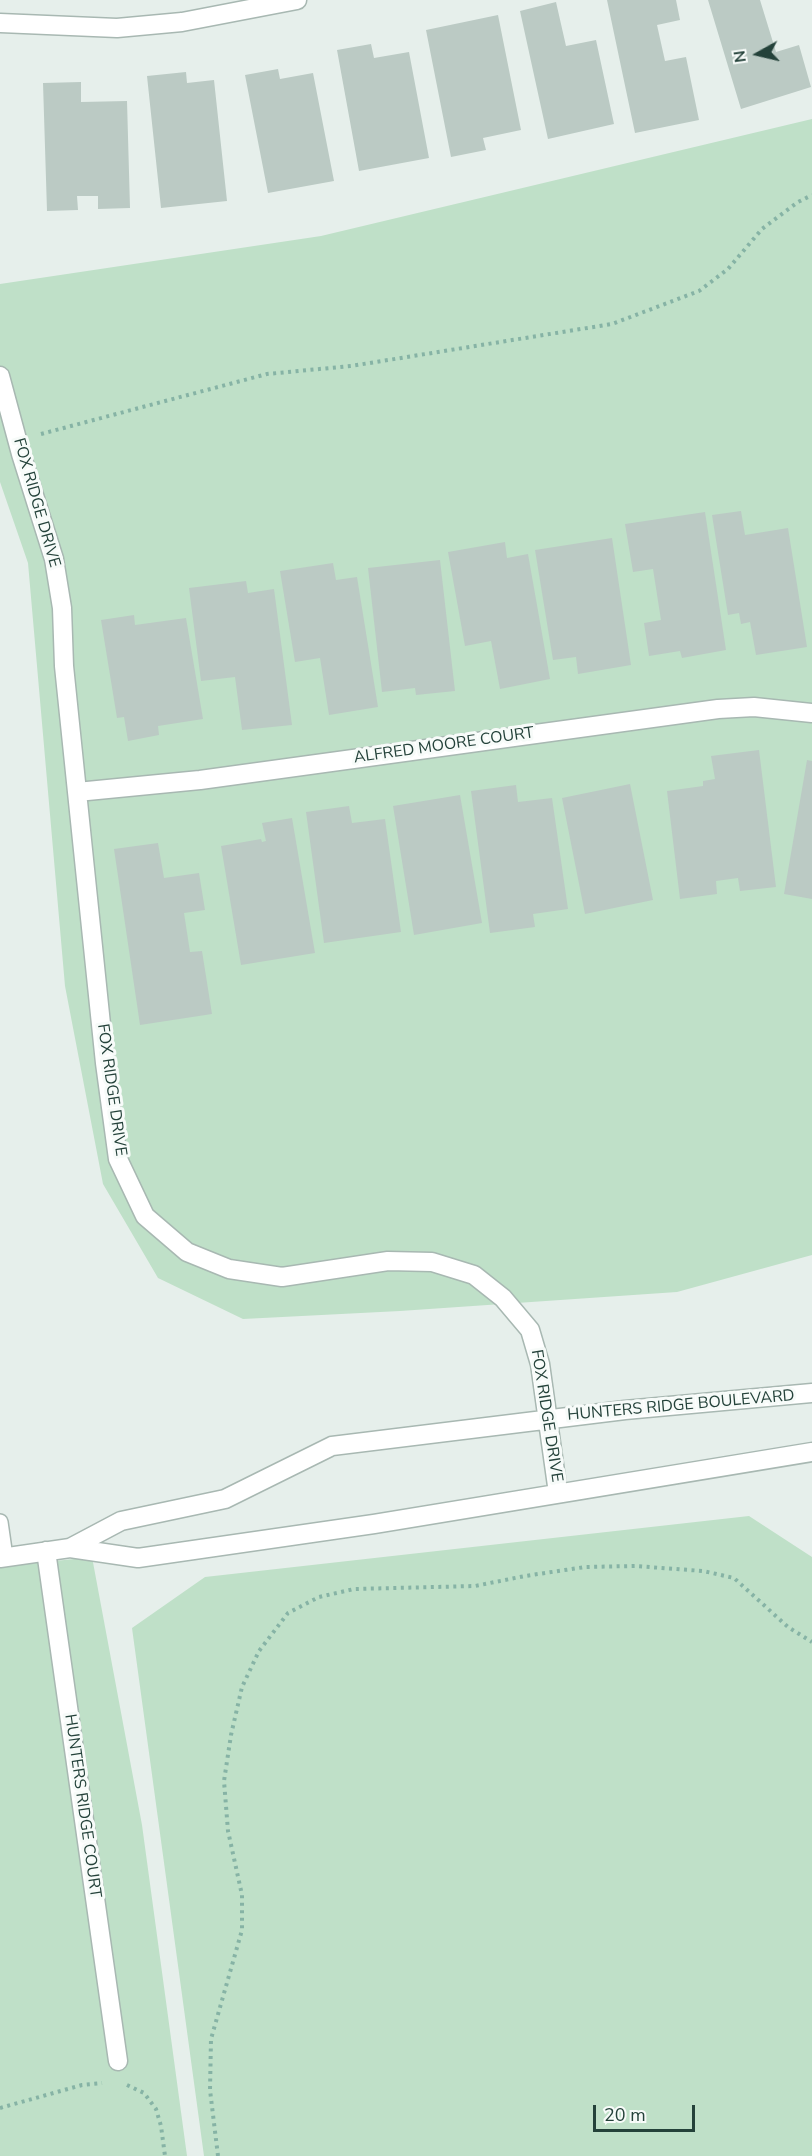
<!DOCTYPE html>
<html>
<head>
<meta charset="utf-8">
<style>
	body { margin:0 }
	#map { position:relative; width:812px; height:2156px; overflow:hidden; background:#e6efeb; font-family:"Nunito Sans",sans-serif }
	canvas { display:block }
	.north { position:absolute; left:728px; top:24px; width:60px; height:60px; -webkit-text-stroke:4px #f7fbf9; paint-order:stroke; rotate:262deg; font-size:16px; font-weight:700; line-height:24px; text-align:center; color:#24423a }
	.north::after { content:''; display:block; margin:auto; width:21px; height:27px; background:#24423a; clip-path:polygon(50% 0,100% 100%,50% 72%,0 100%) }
	.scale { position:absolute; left:593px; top:2105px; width:102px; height:27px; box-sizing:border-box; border:3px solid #24423a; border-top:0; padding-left:8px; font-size:18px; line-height:21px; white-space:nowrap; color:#24423a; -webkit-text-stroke:4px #f7fbf9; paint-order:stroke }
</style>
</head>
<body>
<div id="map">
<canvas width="812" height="2156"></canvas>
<div class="north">N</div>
<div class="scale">20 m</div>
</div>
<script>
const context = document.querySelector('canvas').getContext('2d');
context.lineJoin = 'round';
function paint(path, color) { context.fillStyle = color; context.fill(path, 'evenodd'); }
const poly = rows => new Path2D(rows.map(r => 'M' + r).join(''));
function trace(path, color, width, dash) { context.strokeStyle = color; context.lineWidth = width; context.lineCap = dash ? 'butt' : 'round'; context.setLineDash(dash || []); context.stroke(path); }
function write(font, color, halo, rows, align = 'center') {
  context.font = font + ' "Nunito Sans",sans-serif'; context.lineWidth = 6; context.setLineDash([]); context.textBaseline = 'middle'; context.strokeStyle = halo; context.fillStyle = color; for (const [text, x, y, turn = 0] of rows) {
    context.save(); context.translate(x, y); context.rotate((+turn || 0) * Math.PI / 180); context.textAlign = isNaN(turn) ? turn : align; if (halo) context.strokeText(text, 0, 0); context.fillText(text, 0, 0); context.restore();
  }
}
paint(poly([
	[812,119,812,1255,677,1292,400,1311,243,1319,158,1278,103,1184,65,986,28,563,0,482,0,284,321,236],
	[749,1516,812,1557,812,2156,204,2156,132,1628,205,1577],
	[92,1557,142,1825,187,2156,0,2156,0,1567]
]), '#bfe0c8');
paint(poly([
	[607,0,676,0,680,20,657,25,665,61,686,57,699,120,635,133],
	[708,0,760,0,776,52,799,45,811,87,741,109],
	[556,2,566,46,596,40,614,124,548,139,520,11],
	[498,15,521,130,483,138,486,150,451,157,426,30],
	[371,44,374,58,409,52,429,158,359,171,337,50],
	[278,69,280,79,313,73,334,181,268,193,245,75],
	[186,72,187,83,214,80,227,201,161,208,147,76],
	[81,82,81,102,127,101,130,208,98,209,98,196,77,196,78,210,47,211,43,83],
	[741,511,745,535,788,528,807,647,756,655,750,622,741,624,739,613,728,615,712,515],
	[705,512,726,650,682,658,680,651,649,656,644,623,661,620,653,569,633,572,625,524],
	[612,538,631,665,578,674,576,657,553,660,535,550],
	[505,542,507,558,528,554,550,679,500,689,491,641,465,646,448,552],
	[440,560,455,691,416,695,415,688,382,692,368,568],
	[333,563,336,580,357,577,378,707,329,715,320,658,295,662,280,571],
	[246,581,248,593,274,589,292,725,242,730,235,677,201,681,189,588],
	[134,615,135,625,186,618,203,719,158,726,159,735,128,741,124,717,117,718,101,620],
	[759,750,776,887,740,891,738,878,716,881,717,894,680,899,667,791,703,786,703,781,715,779,711,756],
	[807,760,812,761,812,899,784,894],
	[630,784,653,900,585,914,562,798],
	[516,785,518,802,552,798,568,909,533,914,535,927,490,933,471,791],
	[460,795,482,923,414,935,393,806],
	[349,806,352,823,385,819,401,932,324,943,306,812],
	[292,818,315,953,241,965,221,846,261,839,262,842,266,841,262,823],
	[158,843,164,878,199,873,205,910,184,913,190,952,202,951,212,1014,140,1025,114,849]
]), '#bbcac4');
const service = poly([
	[0,1522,5,1557]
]);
const minor = poly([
	[0,23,117,28,182,22,297,0],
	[0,376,21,454,54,559,62,608,64,666,105,1063,118,1159,145,1216,187,1252,229,1269,282,1277,388,1261,432,1262,474,1275,503,1298,530,1330,540,1364,558,1493],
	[77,792,200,780,718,709,754,707,812,713],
	[70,1548,121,1521,225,1499,332,1446,625,1410,812,1393],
	[46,1551,118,2061],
	[0,1558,70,1548,138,1558,374,1524,812,1452]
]);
trace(service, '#a8b8b2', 18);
trace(minor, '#a8b8b2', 21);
trace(poly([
	[41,434,267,374,351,366,612,324,699,291,728,269,762,229,798,202,812,195],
	[127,2085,144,2093,156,2109,161,2126,165,2156],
	[0,2108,82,2085,102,2083],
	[218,2156,210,2090,211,2039,242,1930,242,1895,228,1831,224,1781,231,1735,242,1687,259,1651,288,1613,319,1597,354,1589,475,1586,525,1576,585,1567,635,1566,703,1571,734,1578,788,1627,812,1642]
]), '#86b3a5', 4, [3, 4.5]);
trace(service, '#fff', 15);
trace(minor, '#fff', 18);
write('16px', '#24423a', '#f7fbf9', [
	["FOX RIDGE DRIVE",36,503,74],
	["ALFRED MOORE COURT",444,746,-8],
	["FOX RIDGE DRIVE",111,1090,82],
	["HUNTERS RIDGE BOULEVARD",681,1406,-5],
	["FOX RIDGE DRIVE",546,1416,81],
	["HUNTERS RIDGE COURT",82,1806,82]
]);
</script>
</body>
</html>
